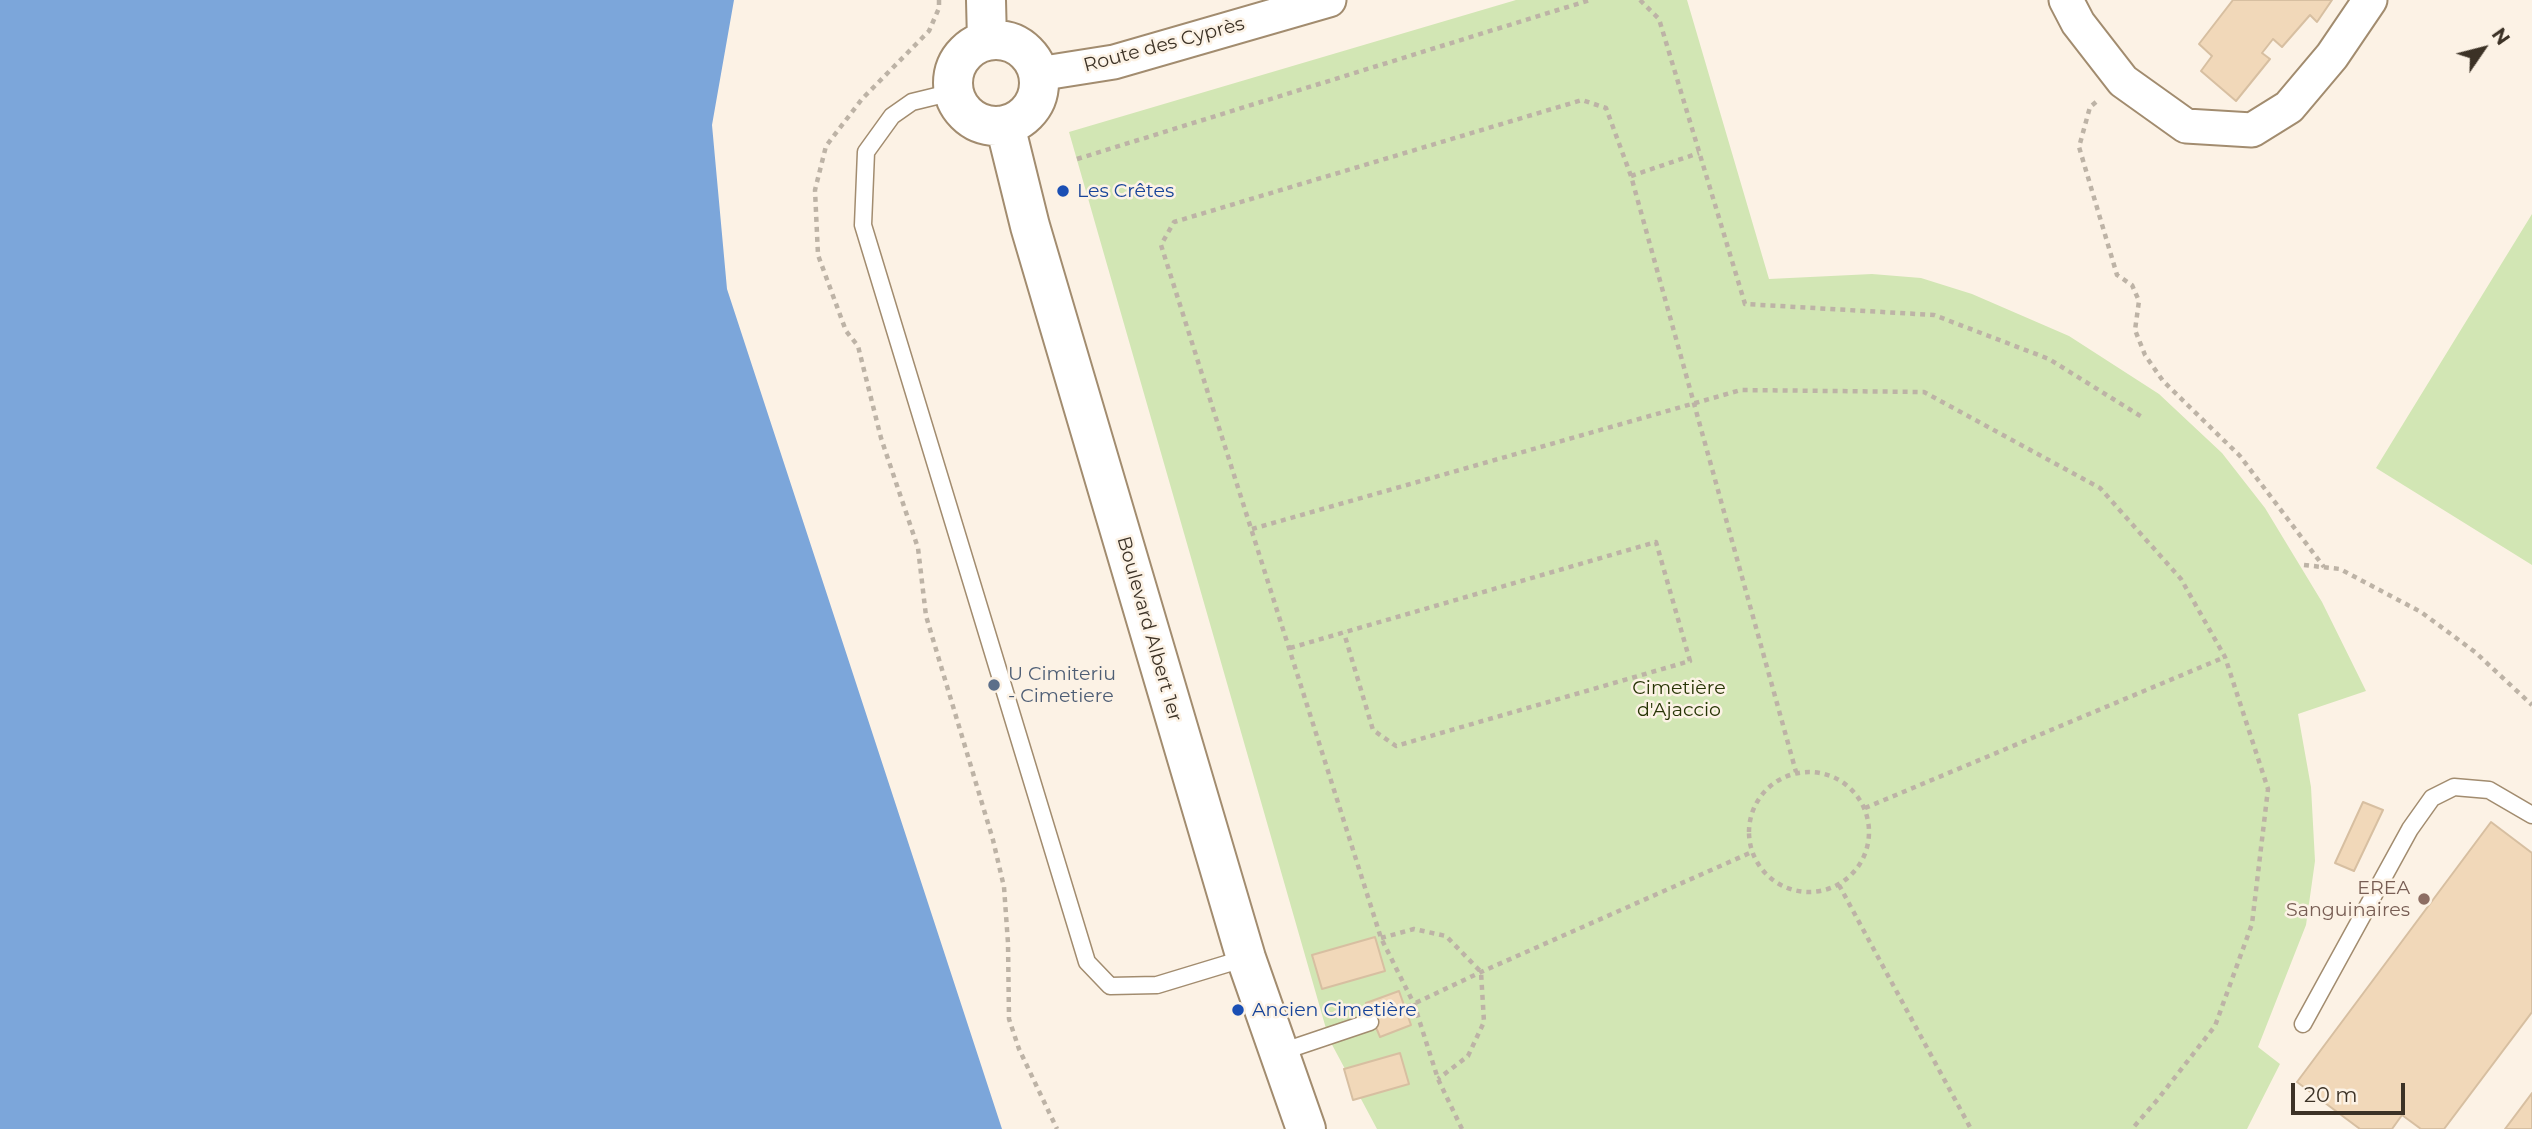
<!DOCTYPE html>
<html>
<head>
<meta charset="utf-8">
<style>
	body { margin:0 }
	#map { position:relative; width:2532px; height:1129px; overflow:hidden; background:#fcf2e5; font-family:Montserrat,sans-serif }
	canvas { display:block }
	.north { position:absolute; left:2448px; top:14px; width:70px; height:70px; -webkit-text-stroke:5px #fcf2e5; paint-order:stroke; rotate:55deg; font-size:19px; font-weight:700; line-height:28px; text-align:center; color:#3c3226 }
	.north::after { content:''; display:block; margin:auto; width:24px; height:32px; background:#3c3226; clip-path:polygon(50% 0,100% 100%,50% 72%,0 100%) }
	.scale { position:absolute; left:2291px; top:1083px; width:114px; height:32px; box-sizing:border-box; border:4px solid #3c3226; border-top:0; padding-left:9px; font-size:21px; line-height:24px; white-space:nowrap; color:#3c3226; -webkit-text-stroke:5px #fcf2e5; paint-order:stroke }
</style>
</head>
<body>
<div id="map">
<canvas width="2532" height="1129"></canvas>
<div class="north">N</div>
<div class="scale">20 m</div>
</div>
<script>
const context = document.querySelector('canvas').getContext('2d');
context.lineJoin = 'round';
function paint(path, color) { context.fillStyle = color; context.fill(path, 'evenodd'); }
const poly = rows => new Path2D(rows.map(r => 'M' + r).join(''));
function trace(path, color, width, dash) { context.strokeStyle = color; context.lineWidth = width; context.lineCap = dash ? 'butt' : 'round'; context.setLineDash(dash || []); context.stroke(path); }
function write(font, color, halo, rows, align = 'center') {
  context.font = font + ' Montserrat,sans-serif'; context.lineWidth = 5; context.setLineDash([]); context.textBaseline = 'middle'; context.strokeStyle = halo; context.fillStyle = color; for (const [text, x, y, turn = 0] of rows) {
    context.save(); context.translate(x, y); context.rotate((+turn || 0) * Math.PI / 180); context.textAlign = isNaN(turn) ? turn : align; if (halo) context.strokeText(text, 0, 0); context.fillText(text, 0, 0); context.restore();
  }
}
paint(poly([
	[1516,0,1687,0,1769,279,1872,274,1921,278,1972,294,2069,336,2159,394,2222,453,2265,508,2322,602,2366,691,2298,714,2311,787,2315,861,2306,925,2258,1047,2280,1064,2247,1129,1377,1129,1329,1039,1069,132],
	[2532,214,2532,565,2376,468]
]), '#d2e6b4');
paint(poly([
	[0,0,734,0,712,125,727,289,1002,1129,0,1129]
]), '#7ca6da');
const building = poly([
	[2233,0,2332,0,2317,22,2310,15,2282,47,2273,39,2262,53,2270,59,2236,101,2201,71,2212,56,2199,44,2233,0],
	[2363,802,2383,810,2354,871,2335,863,2363,802],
	[2491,822,2532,853,2532,1012,2444,1129,2421,1129,2402,1115,2392,1129,2360,1129,2297,1082,2491,822],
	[1375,937,1385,971,1322,989,1312,955,1375,937],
	[1399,991,1411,1025,1380,1037,1366,1003,1399,991],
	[1400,1053,1409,1084,1353,1100,1344,1069,1400,1053],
	[2532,1093,2532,1129,2505,1129,2532,1093]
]);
paint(building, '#f1d8b9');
trace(building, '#d7bfa1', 2);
const lane = poly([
	[953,92,912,102,892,116,866,152,863,225,1087,962,1110,986,1157,985,1246,958],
	[2303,1024,2410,829,2432,798,2454,787,2489,790,2532,815],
	[1278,1053,1370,1022]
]);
const street = poly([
	[2066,0,2078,23,2123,81,2186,126,2252,130,2289,107,2332,56,2370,0],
	[1038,74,1114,62,1329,0]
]);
const secondary = poly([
	[986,0,987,41],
	'953 83a43 43 0 1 1 86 0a43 43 0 1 1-86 0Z',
	[1005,125,1030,226,1246,958,1306,1129]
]);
trace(lane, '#a28c6f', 19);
trace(street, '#a28c6f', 37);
trace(secondary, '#a28c6f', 42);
trace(poly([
	[939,0,939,8,929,31,862,99,826,146,815,190,818,255,846,331,858,346,881,438,918,548,926,616,993,840,1004,887,1008,943,1009,1019,1019,1049,1057,1129],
	[1640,0,1659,19,1745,304,1934,315,2049,359,2142,417],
	[2096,102,2090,107,2079,147,2117,275,2132,285,2139,301,2135,330,2145,355,2163,381,2240,456,2324,567],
	[1077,159,1590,0],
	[1631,176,1699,153],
	[1252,529,1741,390,1924,392,2100,488,2181,579,2225,657,2268,789,2252,924,2215,1026,2158,1099,2132,1129],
	[2304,565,2340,569,2421,612,2475,652,2532,705],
	[1290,648,1656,542,1690,661,1396,746,1373,730,1344,633],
	'1749 832a60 60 0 1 1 120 0a60 60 0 1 1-120 0Z',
	[1865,808,2225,657],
	[1839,885,1971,1129],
	[1381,938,1414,929,1446,936,1481,972,1484,1022,1468,1056,1438,1079],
	[1407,1007,1481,972,1752,852],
	[1462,1129,1438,1079,1414,1004,1381,938,1161,245,1174,222,1582,100,1606,108,1631,176,1796,772]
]), '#bdb3a6', 4.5, [5, 5]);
trace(lane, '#fff', 16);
trace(street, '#fff', 33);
trace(secondary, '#fff', 38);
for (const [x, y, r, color] of [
	[1063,191,7,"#1a4fb4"],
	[994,685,7,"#5c6f8a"],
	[2424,899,7,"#8d6e63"],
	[1238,1010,7,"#1a4fb4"]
]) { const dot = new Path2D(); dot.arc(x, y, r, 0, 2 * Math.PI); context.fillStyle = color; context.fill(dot); trace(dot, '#fcf2e5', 2.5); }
write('19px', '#3c3226', '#fcf2e5', [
	["Route des Cyprès",1164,45,-15],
	["Boulevard Albert 1er",1149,629,74]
]);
write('19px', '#164399', '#fcf2e5', [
	["Les Crêtes",1077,191],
	["Ancien Cimetière",1252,1010]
], 'left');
write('19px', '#4e5e75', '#fcf2e5', [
	["U Cimiteriu",1008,674],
	["- Cimetiere",1008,696]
], 'left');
write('19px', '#273505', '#fcf2e5', [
	["Cimetière",1679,688],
	["d'Ajaccio",1679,710]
]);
write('19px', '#785e54', '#fcf2e5', [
	["EREA",2410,888],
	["Sanguinaires",2410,910]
], 'right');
</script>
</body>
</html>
